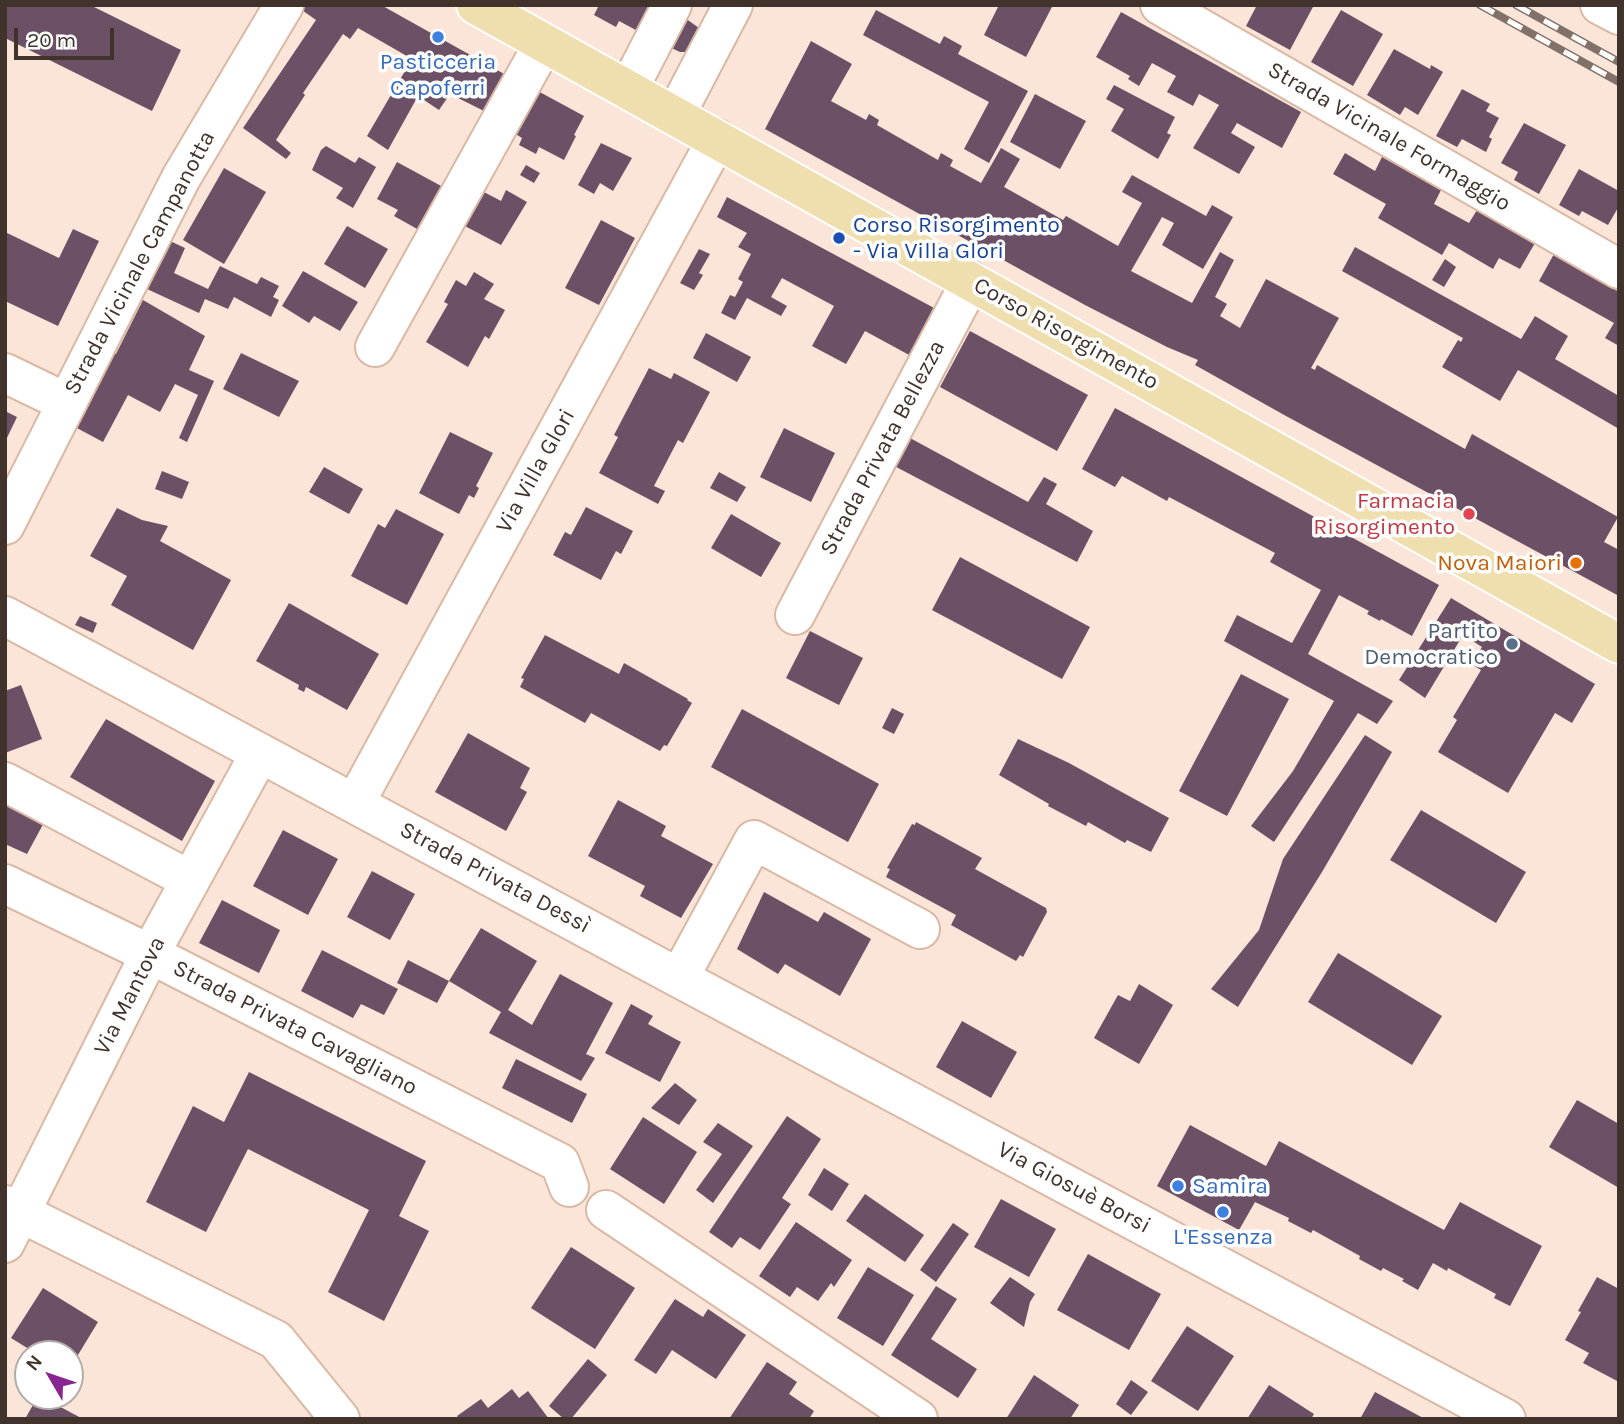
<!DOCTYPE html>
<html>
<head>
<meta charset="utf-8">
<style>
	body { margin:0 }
	#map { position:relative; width:1624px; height:1424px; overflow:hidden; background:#fae5d8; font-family:Karla,sans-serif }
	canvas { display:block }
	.frame { position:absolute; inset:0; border:7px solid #41332b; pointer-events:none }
	.north { position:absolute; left:14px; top:1340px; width:70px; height:70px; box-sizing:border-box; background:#fff; border:2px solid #b3adaa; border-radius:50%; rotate:309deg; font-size:19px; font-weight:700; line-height:28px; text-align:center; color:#41332b }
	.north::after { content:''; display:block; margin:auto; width:24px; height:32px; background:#872690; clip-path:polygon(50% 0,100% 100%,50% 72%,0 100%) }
	.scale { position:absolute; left:14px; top:28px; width:100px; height:32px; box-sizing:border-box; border:4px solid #41332b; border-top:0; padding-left:9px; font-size:21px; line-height:24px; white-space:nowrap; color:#41332b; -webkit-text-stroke:5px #fff; paint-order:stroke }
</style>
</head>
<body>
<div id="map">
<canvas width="1624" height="1424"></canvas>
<div class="frame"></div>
<div class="north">N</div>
<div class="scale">20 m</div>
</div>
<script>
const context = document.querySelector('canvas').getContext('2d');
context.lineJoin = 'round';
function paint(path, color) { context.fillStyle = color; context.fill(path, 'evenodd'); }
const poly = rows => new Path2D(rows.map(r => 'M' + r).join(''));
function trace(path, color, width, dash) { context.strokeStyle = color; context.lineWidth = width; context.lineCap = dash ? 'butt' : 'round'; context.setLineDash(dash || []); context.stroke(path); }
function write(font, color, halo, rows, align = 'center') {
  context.font = font + ' Karla,sans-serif'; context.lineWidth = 7; context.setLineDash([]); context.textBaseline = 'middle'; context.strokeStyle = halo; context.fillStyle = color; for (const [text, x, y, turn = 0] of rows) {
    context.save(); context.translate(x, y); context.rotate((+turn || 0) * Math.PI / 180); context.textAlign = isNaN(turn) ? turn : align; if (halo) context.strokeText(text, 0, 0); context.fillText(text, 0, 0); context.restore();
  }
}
paint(poly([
	[5,5,90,5,181,50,152,111,5,38],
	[301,5,381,5,506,75,486,112,450,94,439,110,418,96,388,150,367,136,412,59,358,28,350,39,343,34,303,93,305,95,276,140,291,153,286,159,243,128,316,20,299,8],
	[599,5,662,5,647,36,619,21,616,27,594,15],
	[999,5,1053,5,1026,57,984,35],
	[1257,5,1314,5,1290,50,1246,26],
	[876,10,940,44,944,36,962,46,958,54,1028,91,989,163,964,149,989,102,863,35],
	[1341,10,1383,34,1353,86,1311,62],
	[1121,12,1301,112,1282,148,1237,123,1231,133,1255,147,1239,174,1193,148,1219,105,1199,94,1193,106,1167,92,1176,76,1152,63,1139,86,1128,79,1130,76,1096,57],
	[678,13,699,28,690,52,680,52,661,43],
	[811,41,852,64,831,101,866,120,869,114,879,120,877,125,938,160,941,153,953,160,950,166,981,183,1001,148,1020,159,1004,187,1063,220,1066,216,1118,246,1142,203,1122,192,1132,175,1206,216,1212,205,1233,217,1203,269,1162,245,1174,223,1162,217,1131,271,1192,303,1220,252,1234,260,1215,297,1227,304,1220,316,1240,328,1266,279,1339,318,1311,368,1315,370,1317,365,1465,449,1472,434,1618,517,1604,542,1619,550,1619,596,1286,416,1195,365,1198,360,1167,347,1085,305,765,129],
	[1394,49,1430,69,1431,65,1443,72,1418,115,1405,107,1400,115,1367,95],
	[1114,85,1175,117,1167,133,1171,135,1158,159,1111,131,1124,109,1106,99],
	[1462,89,1490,104,1486,111,1499,118,1489,137,1492,139,1486,152,1462,139,1457,147,1436,136],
	[536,90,584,116,574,135,576,136,564,160,539,147,536,154,519,145,522,138,514,133],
	[1035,94,1086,121,1060,169,1010,142],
	[1524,123,1566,145,1539,194,1514,180,1518,172,1501,163],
	[601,143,632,158,613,191,600,183,594,194,578,185],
	[326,146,355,163,359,157,376,167,353,208,336,198,343,188,312,170,321,150],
	[1345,153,1375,171,1382,157,1441,190,1434,204,1469,223,1477,210,1535,243,1520,269,1499,258,1493,269,1449,243,1442,255,1378,218,1386,204,1333,174],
	[397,162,443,187,419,230,394,216,398,210,377,199],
	[526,165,540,173,534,183,520,175],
	[224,168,266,192,224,264,183,240],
	[1579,169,1619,191,1619,206,1608,225,1582,211,1579,216,1559,205],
	[506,190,527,202,501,245,463,225,482,191,501,201],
	[727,197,936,309,911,356,865,331,846,364,812,346,834,306,782,278,771,297,787,306,781,316,747,298,735,320,721,313,730,295,735,297,743,282,738,279,751,254,738,247,747,233,717,217],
	[601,220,635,238,599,305,565,288],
	[347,226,388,249,365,288,324,264],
	[73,229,99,241,58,326,5,301,5,232,59,258],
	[170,241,185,248,174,273,208,289,220,266,257,284,261,277,279,286,273,297,279,300,271,317,234,297,228,309,205,299,199,313,147,289],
	[1355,247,1521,339,1535,316,1568,336,1555,359,1619,396,1619,429,1518,370,1500,401,1442,367,1458,340,1461,342,1463,338,1342,271],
	[699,249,710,254,699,273,703,275,694,290,680,283],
	[1554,254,1619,292,1619,346,1605,338,1614,323,1539,281],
	[1445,259,1456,267,1444,287,1432,280],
	[303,271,358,302,340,331,314,316,309,323,282,306],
	[474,272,494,284,484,299,505,310,489,339,485,336,468,367,426,342,448,304,444,302,456,280,466,286],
	[143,300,205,336,189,370,214,381,187,442,179,438,198,395,175,384,160,412,128,395,103,442,75,427,113,352,116,354],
	[970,331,1088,395,1057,451,940,387],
	[706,333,751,357,737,382,693,358],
	[241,353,299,381,279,417,223,389],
	[649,368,671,379,674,373,710,392,683,443,678,440,654,486,665,491,658,504,599,473,618,437,614,435],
	[910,408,923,415,910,438,1028,502,1044,477,1057,484,1046,504,1093,531,1077,562,881,459],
	[1115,408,1439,585,1412,636,1381,619,1380,621,1367,614,1369,611,1339,595,1308,654,1393,701,1377,724,1358,713,1274,842,1251,826,1293,771,1334,701,1224,641,1237,615,1292,643,1321,590,1270,562,1275,553,1169,497,1167,501,1122,476,1115,487,1082,469],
	[5,411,17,417,5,442],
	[784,428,835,453,811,502,760,477],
	[450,432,493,453,476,486,479,488,474,498,469,495,459,514,419,493],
	[324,467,363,489,349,514,309,492],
	[162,471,189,482,182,499,155,489],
	[719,472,746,487,737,502,710,488],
	[586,507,633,531,621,554,616,551,601,580,553,555,565,532,571,535],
	[117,508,142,520,168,526,160,541,231,580,193,650,111,605,127,576,90,556],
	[396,509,444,534,407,605,351,576,378,524,385,528],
	[731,514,781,543,761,577,711,548],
	[960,557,1090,627,1062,679,932,610],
	[1451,598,1595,684,1572,723,1555,713,1508,793,1438,752,1457,720,1453,717,1481,670,1471,664,1482,647,1463,635,1425,698,1399,680],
	[289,603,379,654,347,710,306,687,304,692,298,689,299,685,256,661],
	[80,616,97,623,93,633,75,625],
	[810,631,863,658,839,705,786,678],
	[545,635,619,674,624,663,688,699,687,700,692,703,667,746,664,745,660,751,591,713,585,723,520,687,524,679,521,678],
	[1241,674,1289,699,1227,816,1179,791],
	[21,685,42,739,5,753,5,691],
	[892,708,904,714,894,734,882,728],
	[742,709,879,784,848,842,711,767],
	[106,719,215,781,182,841,70,777],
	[468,733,530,768,520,788,527,792,506,831,435,792],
	[1365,735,1392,752,1322,872,1238,1007,1211,989,1259,930,1283,859],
	[1018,739,1069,763,1169,818,1151,852,1127,840,1125,843,1088,822,1086,826,1048,806,1049,804,999,775],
	[5,795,47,817,27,854,5,844],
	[618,800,666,826,661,836,713,864,681,918,640,896,645,886,588,856],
	[1421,810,1526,872,1496,923,1390,860],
	[916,822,982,858,975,869,1046,908,1047,912,1023,957,1020,955,1016,961,951,925,956,915,886,877,890,869,887,868,912,824,915,825],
	[283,830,338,859,308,915,253,886],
	[372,871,415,894,390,940,347,917],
	[764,892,818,922,824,912,871,939,840,996,785,964,778,974,737,949],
	[222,900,280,930,259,973,199,943],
	[481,928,537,961,508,1010,532,1025,560,974,613,1003,586,1054,595,1058,581,1081,489,1033,501,1012,449,981],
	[322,950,398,989,384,1015,361,1004,353,1018,301,991],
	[1338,953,1442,1016,1412,1065,1308,1002],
	[408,960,449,981,437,1003,397,983],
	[1139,984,1173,1005,1139,1064,1094,1038,1118,995,1130,1001],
	[631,1004,653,1016,648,1024,681,1042,660,1082,605,1053],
	[962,1021,1017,1052,991,1098,936,1067],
	[516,1059,587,1094,572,1123,502,1088],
	[249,1072,426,1161,399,1216,429,1231,384,1321,328,1292,369,1210,248,1149,206,1232,146,1202,193,1106,224,1122],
	[675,1083,697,1100,679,1125,651,1108],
	[1577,1100,1619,1124,1619,1188,1549,1147],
	[787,1116,821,1139,782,1198,791,1204,760,1250,740,1237,732,1248,709,1232],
	[643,1117,697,1152,664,1204,610,1169],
	[718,1123,753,1146,713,1203,696,1190,722,1154,703,1142],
	[1190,1125,1266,1166,1279,1141,1444,1230,1460,1202,1542,1246,1510,1306,1494,1298,1496,1294,1448,1268,1447,1271,1433,1263,1418,1290,1402,1281,1404,1279,1383,1268,1381,1271,1359,1259,1360,1256,1313,1230,1311,1233,1288,1221,1289,1218,1255,1202,1239,1230,1157,1186],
	[824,1168,849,1184,832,1211,808,1195],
	[865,1194,924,1235,905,1262,846,1221],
	[1001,1199,1056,1229,1029,1277,974,1247],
	[796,1222,852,1260,834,1287,831,1283,818,1301,797,1287,790,1297,759,1276],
	[953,1223,969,1234,936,1282,920,1270],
	[571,1247,635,1288,595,1349,531,1308],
	[1088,1254,1161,1294,1129,1350,1057,1310],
	[868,1267,914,1295,883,1346,837,1318],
	[1010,1277,1035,1294,1030,1302,1024,1327,990,1303],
	[1597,1277,1619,1289,1619,1382,1583,1363,1589,1353,1565,1340,1581,1312,1578,1311],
	[936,1286,957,1299,931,1339,977,1369,958,1398,891,1355],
	[43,1288,98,1322,70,1368,70,1354,37,1354,11,1338],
	[675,1299,703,1317,708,1309,746,1335,716,1379,672,1350,656,1374,634,1360],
	[1187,1326,1234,1356,1198,1411,1151,1381],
	[588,1359,607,1375,571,1419,564,1419,549,1406],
	[767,1362,797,1382,789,1394,814,1411,809,1419,729,1419],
	[1034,1375,1079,1405,1070,1419,1006,1419],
	[1131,1380,1148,1392,1131,1415,1116,1404],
	[1269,1385,1314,1414,1311,1419,1247,1419],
	[512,1389,519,1398,528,1391,549,1419,459,1419,457,1416,481,1399,488,1408],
	[1375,1392,1425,1419,1360,1419],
	[38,1396,40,1396,83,1419,25,1419]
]), '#6c5065');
const minor = poly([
	[1160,5,1619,269],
	[1600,5,1619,15],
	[628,90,672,5],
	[675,116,733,5],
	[375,347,544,43],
	[5,373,67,403],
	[5,525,181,178,284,5],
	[795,615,971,281],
	[5,616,679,978,754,840,920,929],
	[5,782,190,880],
	[355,803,717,139],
	[5,884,150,954,560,1163,569,1187],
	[679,978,1506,1419],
	[5,1205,276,1340,340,1419],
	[606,1210,918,1419],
	[5,1243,150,954,260,753]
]);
const major = poly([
	[476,5,1619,644]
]);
trace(minor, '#dbb8a4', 42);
trace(major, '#fff', 42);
trace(minor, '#fff', 38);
trace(major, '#efdeae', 38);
const rail = poly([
	[1480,5,1619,82],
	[1516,5,1619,62]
]);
trace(rail, '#827168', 8);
trace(rail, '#fff', 5, [16]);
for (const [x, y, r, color] of [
	[438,37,7,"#3f7fe0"],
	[839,238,7,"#1a4fb4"],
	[1469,514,7,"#e0444e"],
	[1576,563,7,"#e8710a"],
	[1512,644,7,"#5c6f8a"],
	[1178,1186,7,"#3f7fe0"],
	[1223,1212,7,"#3f7fe0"]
]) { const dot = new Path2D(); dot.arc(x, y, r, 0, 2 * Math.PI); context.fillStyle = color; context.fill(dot); trace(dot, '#fff', 2.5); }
write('23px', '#366cbe', '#fff', [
	["Pasticceria",438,62],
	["Capoferri",438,88],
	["Samira",1192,1186,"left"],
	["L'Essenza",1223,1237]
]);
write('23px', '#41332b', '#fff', [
	["Strada Vicinale Formaggio",1389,137,30],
	["Strada Vicinale Campanotta",140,263,-62],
	["Corso Risorgimento",1066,334,29],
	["Strada Privata Bellezza",883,448,-62],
	["Via Villa Glori",536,471,-61],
	["Strada Privata Dessì",495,878,28],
	["Via Mantova",130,996,-63],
	["Strada Privata Cavagliano",295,1028,27],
	["Via Giosuè Borsi",1074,1188,28]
]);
write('23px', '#164399', '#fff', [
	["Corso Risorgimento",853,225],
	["- Via Villa Glori",853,251]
], 'left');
write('23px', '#be3a42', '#fff', [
	["Farmacia",1455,501],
	["Risorgimento",1455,527]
], 'right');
write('23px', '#c56008', '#fff', [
	["Nova Maiori",1562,563]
], 'right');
write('23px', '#4e5e75', '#fff', [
	["Partito",1498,631],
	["Democratico",1498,657]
], 'right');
</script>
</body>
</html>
